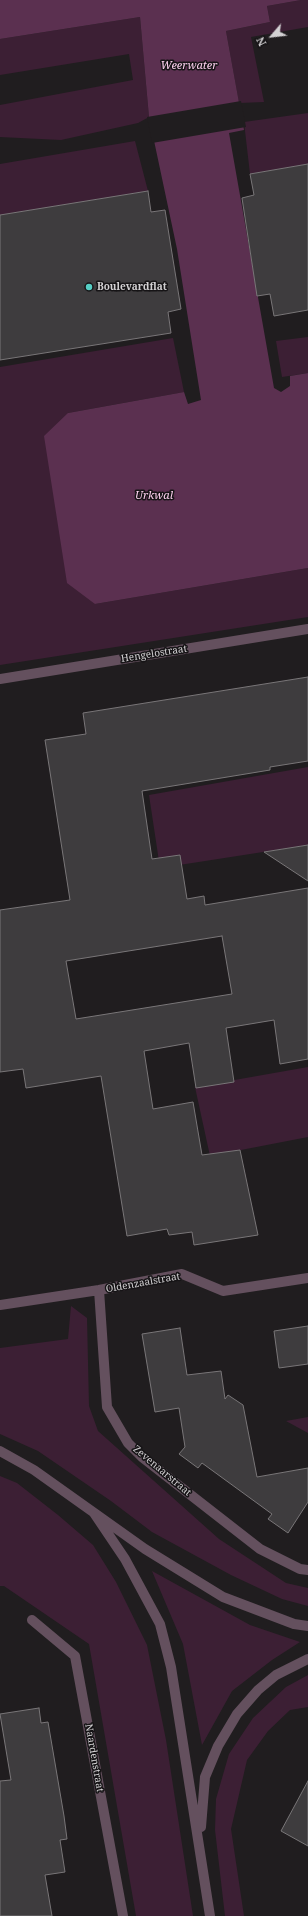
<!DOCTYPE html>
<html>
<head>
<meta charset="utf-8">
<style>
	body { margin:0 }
	#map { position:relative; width:308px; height:1916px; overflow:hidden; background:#201d1f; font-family:"Noto Serif",serif }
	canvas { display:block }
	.north { position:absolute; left:252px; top:16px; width:40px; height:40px; -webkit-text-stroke:3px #161416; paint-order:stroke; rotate:242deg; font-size:11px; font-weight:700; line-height:16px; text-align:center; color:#d3d1d3 }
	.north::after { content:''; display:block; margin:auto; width:14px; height:18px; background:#d3d1d3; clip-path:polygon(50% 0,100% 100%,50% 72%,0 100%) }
</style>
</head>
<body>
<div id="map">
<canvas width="308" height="1916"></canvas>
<div class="north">N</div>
</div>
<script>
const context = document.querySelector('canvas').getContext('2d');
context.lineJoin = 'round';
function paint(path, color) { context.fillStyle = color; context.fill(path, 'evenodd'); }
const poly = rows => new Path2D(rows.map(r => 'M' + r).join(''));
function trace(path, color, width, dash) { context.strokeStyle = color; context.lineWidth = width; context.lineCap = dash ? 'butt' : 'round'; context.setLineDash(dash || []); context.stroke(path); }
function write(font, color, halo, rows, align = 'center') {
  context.font = font + ' "Noto Serif",serif'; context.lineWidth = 3; context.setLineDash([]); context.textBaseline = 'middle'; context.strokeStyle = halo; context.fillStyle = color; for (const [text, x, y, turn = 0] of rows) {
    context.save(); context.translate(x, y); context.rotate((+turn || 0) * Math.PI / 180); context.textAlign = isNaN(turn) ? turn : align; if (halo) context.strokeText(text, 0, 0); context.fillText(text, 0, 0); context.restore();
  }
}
paint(poly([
	[301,0,308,0,308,27,251,37,264,102,239,103,226,31,270,22,267,6],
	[140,17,149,117,138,123,61,140,0,137,0,105,133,80,129,54,0,75,0,39],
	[308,113,308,164,250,174,244,122],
	[135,141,148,191,0,215,0,164],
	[308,337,308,373,282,377,276,341],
	[173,338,184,392,68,413,95,604,308,568,308,617,0,665,0,367],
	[308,767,308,845,160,868,149,795],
	[308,1067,308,1137,210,1156,195,1087],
	[71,1306,87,1318,89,1406,98,1431,219,1539,286,1583,308,1588,308,1606,282,1599,231,1575,152,1532,111,1501,38,1451,0,1434,0,1348,68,1339],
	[308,1417,308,1433,286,1421],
	[0,1476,17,1483,58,1515,93,1545,116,1582,147,1645,166,1740,193,1916,136,1916,89,1644,4,1586,0,1586],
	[152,1571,250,1625,300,1642,272,1660,232,1691,202,1745,183,1644],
	[308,1675,308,1707,290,1710,268,1731,247,1760,231,1829,244,1916,225,1916,215,1830,216,1799,229,1754,253,1718,286,1687]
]), '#3c1f34');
paint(poly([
	[0,0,301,0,267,6,270,22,226,31,244,130,229,133,274,388,281,392,290,386,290,376,308,373,308,568,95,604,67,583,44,436,68,413,184,392,188,404,201,400,177,249,149,117,140,17,0,39]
]), '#5b3050');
paint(poly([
	[241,101,246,127,152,143,147,117]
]), '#201d1f');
const building = poly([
	[308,164,308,310,274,316,270,294,257,296,242,198,254,195,250,174,308,164],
	[148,191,151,212,165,210,181,309,168,312,171,333,0,360,0,215,148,191],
	[308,677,308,761,270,767,270,770,142,791,152,859,180,855,187,899,204,896,205,905,308,888,308,1059,280,1064,274,1020,226,1028,234,1082,196,1088,189,1043,144,1051,153,1109,193,1102,202,1155,240,1150,258,1235,194,1245,192,1232,169,1235,167,1229,127,1236,101,1076,26,1088,23,1069,0,1072,0,910,70,900,45,740,86,734,83,713,308,677],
	[222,936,232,994,76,1019,66,961,222,936],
	[308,845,308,881,264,852,308,845],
	[308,1326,308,1364,279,1368,274,1331,308,1326],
	[180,1328,187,1375,221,1371,225,1399,228,1395,243,1405,257,1477,308,1468,308,1502,288,1533,268,1519,272,1514,202,1463,198,1468,179,1454,185,1447,179,1408,155,1412,142,1334,180,1328],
	[39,1708,41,1723,48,1722,64,1816,67,1839,60,1840,65,1872,45,1875,52,1916,0,1916,0,1781,11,1780,0,1714,39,1708],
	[308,1781,308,1846,281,1831,308,1781]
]);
paint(building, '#3e3c3e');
trace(building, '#797678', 1);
trace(poly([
	[0,1451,34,1470,145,1549,223,1597,294,1624,308,1626],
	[94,1513,125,1559,160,1624,171,1667,210,1916],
	[201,1827,205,1777,218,1746,237,1714,258,1690,276,1675,308,1659]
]), '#64505e', 10);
trace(poly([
	[0,679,308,629],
	[99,1290,107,1407,128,1443,142,1457,260,1549,300,1569,308,1570],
	[0,1305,99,1290,182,1274,223,1291,308,1278],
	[32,1620,75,1656,123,1916]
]), '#64505e', 10);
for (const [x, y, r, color] of [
	[89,287,4,"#56cec4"]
]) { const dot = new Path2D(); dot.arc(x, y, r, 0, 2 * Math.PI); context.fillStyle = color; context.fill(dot); trace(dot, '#161416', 1.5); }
write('bold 10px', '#d3d1d3', '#161416', [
	["Boulevardflat",97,287]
], 'left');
write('10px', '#d3d1d3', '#161416', [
	["Hengelostraat",154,654,-9],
	["Oldenzaalstraat",143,1283,-10],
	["Zevenaarstraat",162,1471,40],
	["Naardenstraat",94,1758,80]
]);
write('italic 11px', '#fbcfed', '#161416', [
	["Weerwater",189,66],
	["Urkwal",154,496]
]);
</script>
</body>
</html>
